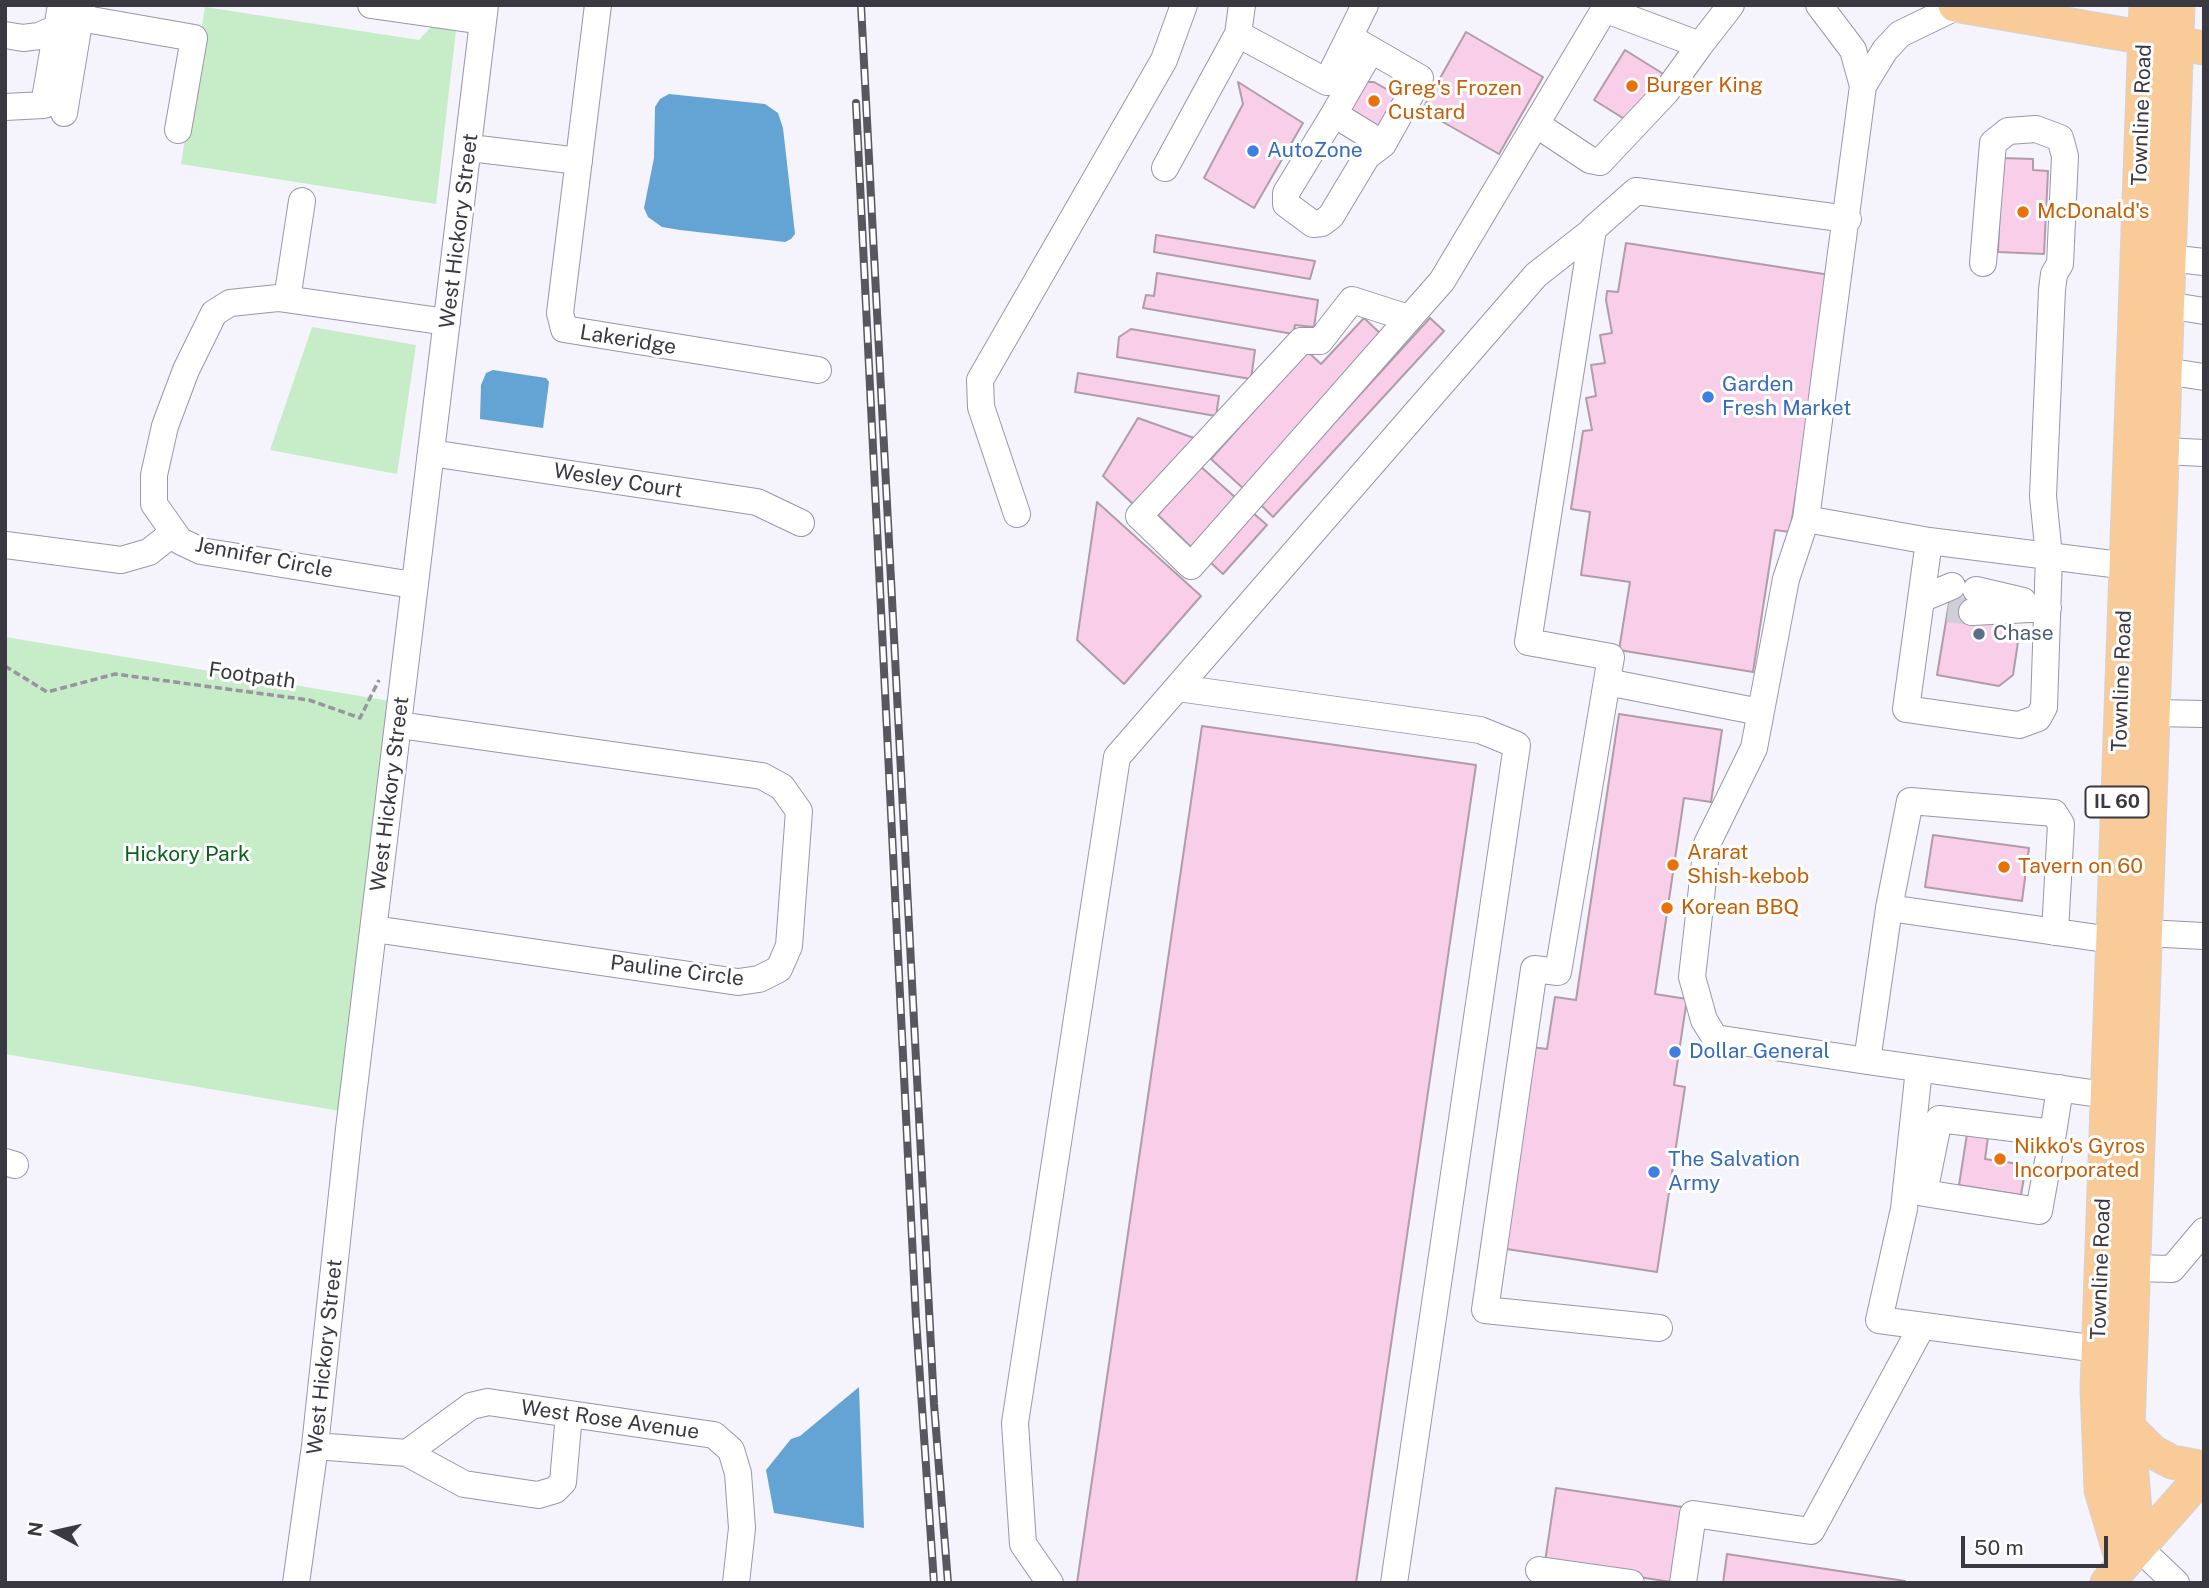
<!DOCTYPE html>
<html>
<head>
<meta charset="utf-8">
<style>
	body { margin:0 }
	#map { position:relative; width:2209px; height:1588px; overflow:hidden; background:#f5f3fc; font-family:"Public Sans",sans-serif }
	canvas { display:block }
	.frame { position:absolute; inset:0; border:7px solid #3a3841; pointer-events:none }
	.north { position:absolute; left:21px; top:1497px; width:70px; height:70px; -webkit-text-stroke:5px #fff; paint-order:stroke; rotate:278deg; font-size:19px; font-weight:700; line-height:28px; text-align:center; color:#3a3841 }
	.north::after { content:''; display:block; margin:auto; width:24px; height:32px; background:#3a3841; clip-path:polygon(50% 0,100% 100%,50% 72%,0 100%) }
	.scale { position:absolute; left:1961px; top:1536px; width:147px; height:32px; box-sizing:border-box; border:4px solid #3a3841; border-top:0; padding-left:9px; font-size:21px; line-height:24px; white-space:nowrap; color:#3a3841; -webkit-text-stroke:5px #fff; paint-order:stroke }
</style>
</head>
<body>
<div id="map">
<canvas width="2209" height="1588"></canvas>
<div class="frame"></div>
<div class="north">N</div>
<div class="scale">50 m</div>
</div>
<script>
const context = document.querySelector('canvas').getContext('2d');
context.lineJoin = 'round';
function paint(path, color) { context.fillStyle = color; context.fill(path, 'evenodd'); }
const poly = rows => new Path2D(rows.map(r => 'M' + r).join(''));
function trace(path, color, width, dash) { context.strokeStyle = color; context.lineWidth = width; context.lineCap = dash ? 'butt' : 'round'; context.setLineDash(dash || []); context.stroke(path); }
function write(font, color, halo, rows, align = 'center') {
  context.font = font + ' "Public Sans",sans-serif'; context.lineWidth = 6; context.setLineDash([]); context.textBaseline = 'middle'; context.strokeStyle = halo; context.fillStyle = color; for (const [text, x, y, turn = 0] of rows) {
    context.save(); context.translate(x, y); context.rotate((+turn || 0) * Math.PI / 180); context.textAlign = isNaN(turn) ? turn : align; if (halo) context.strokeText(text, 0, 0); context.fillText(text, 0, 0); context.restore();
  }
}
paint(poly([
	[205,7,419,40,432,26,456,30,436,204,181,164],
	[312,327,416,345,397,474,270,450],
	[5,637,390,701,340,1111,5,1054]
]), '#c6edc7');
paint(poly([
	[669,94,765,104,778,113,783,128,795,234,791,239,785,242,680,230,662,227,648,217,644,208,654,158,655,107,660,99],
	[493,370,546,378,549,382,543,428,480,419,481,385,486,373],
	[859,1387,864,1528,774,1513,766,1470,791,1439,800,1436]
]), '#63a4d5');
const building = poly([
	[1466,32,1543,77,1499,154,1422,110,1466,32],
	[1625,50,1665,75,1634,125,1594,100,1625,50],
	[1238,82,1303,123,1254,208,1204,178,1243,104,1238,82],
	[1365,82,1374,82,1395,94,1396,105,1376,129,1346,111,1365,82],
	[2002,158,2033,159,2033,170,2048,171,2044,254,1998,252,2002,158],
	[1156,235,1315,261,1310,279,1154,252,1156,235],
	[1626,243,1830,275,1790,532,1775,530,1753,672,1619,650,1630,582,1581,575,1590,512,1571,509,1583,431,1592,430,1586,398,1596,396,1591,365,1605,363,1600,335,1612,333,1606,300,1607,291,1618,292,1626,243],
	[1157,273,1318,300,1314,327,1295,325,1293,334,1143,308,1146,295,1154,296,1157,273],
	[1364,318,1384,337,1245,490,1211,459,1307,351,1321,364,1364,318],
	[1430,318,1444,331,1273,517,1260,504,1430,318],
	[1131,329,1255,350,1251,379,1117,357,1119,337,1131,329],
	[1078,373,1219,396,1216,416,1075,392,1078,373],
	[1138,418,1194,438,1133,504,1103,476,1138,418],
	[1200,466,1236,498,1191,547,1158,515,1200,466],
	[1097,502,1201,596,1124,684,1077,640,1097,502],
	[1253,513,1267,525,1223,574,1210,562,1253,513],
	[1953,579,1977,583,1971,619,2010,626,2018,642,2013,675,1999,686,1937,675,1953,579],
	[1619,714,1722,730,1711,802,1684,798,1655,994,1687,999,1674,1085,1685,1087,1657,1272,1500,1248,1531,1047,1547,1049,1555,997,1576,1000,1619,714],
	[1202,726,1476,765,1356,1583,1077,1583,1202,726],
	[1933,835,2029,848,2022,901,1925,887,1933,835],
	[1967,1134,1988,1137,1985,1159,2026,1165,2021,1195,1959,1185,1967,1134],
	[1556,1488,1689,1508,1677,1583,1545,1562,1556,1488],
	[1727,1554,1905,1581,1905,1583,1723,1583,1727,1554]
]);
paint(building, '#f9cee9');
trace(building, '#b19ca9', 2);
trace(poly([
	[1948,609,1972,612]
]), '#d0ced7', 26, [26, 13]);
const minor = poly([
	[371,5,483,21],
	[598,5,560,313,564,329,818,370],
	[1242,5,1238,34,1327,82,1365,5],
	[1819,5,1853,50,1863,86,1806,519,1929,541,2144,568],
	[1604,9,1700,45,1731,5],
	[80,18,194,38,178,130],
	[5,35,23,38,39,36,57,28],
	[1349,37,1420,78,1383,144,1334,114,1371,50],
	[1863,86,1885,50,1900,34,1958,6],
	[5,107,44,105,61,5],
	[64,113,82,5],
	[1334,114,1286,193,1286,204,1313,224,1322,223,1331,216,1367,156,1383,144],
	[1536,124,1590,160,1600,162,1666,92,1700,45],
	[470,148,579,161],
	[1165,168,1238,34],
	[2168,258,2204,262],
	[287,299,302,201],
	[2167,305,2204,311],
	[1408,318,1352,300,1320,341,1301,341,1139,516,1191,566,1442,281,1607,5],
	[2165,371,2204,377],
	[2163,451,2204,453],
	[431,453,757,502,801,523],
	[1017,514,981,407,980,380,1164,60,1184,5],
	[1806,519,1786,579,1754,748,1707,844,1692,977,1704,1020,1715,1038,1867,1061],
	[1929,541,1906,709,2019,725,2038,718,2044,707,2049,556,2043,496,2052,290,2054,274,2060,264,2065,156,2060,138,2036,129,2008,131,1993,143,1983,263],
	[6,545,121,560,149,552,173,533],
	[413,585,201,551,180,541,154,504,154,475,165,426,186,370,214,313,230,303,278,298,447,322],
	[1976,590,2023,601],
	[1921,599,1952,586],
	[1972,612,2048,608],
	[1607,682,1760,712],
	[1178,688,1480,730,1517,745,1394,1583],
	[2153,713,2204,714],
	[1889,908,1910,801,2054,813,2061,824,2055,932],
	[374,929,738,982,759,979,779,969,789,946,799,811,782,787,762,776,399,725],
	[2145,933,2204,936],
	[1919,1069,1904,1209,1879,1320,2098,1349],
	[2106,1095,1867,1061,1889,908,2112,940],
	[2053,1133,1939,1119,1924,1193,2039,1211,2053,1133,2060,1088],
	[5,1162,15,1165],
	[2134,1268,2172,1269,2204,1231],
	[1659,1328,1485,1310,1534,969,1558,972,1611,657,1528,642,1593,229,1636,191,1848,219],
	[315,1446,407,1453,464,1484,538,1495,555,1490,563,1482,569,1414],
	[407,1453,471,1406,488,1402,714,1435,731,1450,738,1473,742,1528,736,1583],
	[2138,1547,2176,1583],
	[1539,1570,1631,1583],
	[296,1583,315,1446,349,1129,485,5],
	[1050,1583,1023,1544,1015,1423,1117,757,1536,275,1592,231],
	[1683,1583,1693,1514,1811,1531,1922,1326]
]);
const major = poly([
	[1955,5,2204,48],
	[2128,1427,2153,1452,2172,1462,2204,1468],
	[2138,1547,2128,1427,2178,5],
	[2123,1564,2101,1490,2097,1387,2146,5],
	[2107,1583,2204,1474]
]);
trace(minor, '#9a96ab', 28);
trace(major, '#d4d3d5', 35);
trace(poly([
	[5,666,47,692,115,674,309,700,360,718,379,680]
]), '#97959e', 3.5, [7, 3.5]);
trace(minor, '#fff', 26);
trace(major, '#f8cb98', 33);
const rail = poly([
	[861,5,934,1404,948,1583],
	[856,103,916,1319,934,1583]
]);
trace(rail, '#58565f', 8);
trace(rail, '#fff', 5, [16]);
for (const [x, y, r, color] of [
	[1632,86,7,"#e8710a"],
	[1374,101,7,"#e8710a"],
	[1253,151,7,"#3f7fe0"],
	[2023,212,7,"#e8710a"],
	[1708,397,7,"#3f7fe0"],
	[1979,634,7,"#5c6f8a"],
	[1673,865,7,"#e8710a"],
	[2004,867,7,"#e8710a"],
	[1667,908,7,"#e8710a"],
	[1675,1052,7,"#3f7fe0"],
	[2000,1159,7,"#e8710a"],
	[1654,1172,7,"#3f7fe0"]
]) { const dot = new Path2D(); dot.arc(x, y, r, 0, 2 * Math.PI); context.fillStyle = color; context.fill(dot); trace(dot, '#fff', 2.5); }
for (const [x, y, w] of [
	[2117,802,63]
]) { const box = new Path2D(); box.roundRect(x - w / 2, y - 15.5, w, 31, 5); context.fillStyle = '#fff'; context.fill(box); trace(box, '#3a3841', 2); }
write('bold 19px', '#3a3841', null, [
	["IL 60",2117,802]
]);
write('21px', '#c56008', '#fff', [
	["Burger King",1646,86],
	["Greg's Frozen",1388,89],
	["Custard",1388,113],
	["McDonald's",2037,212],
	["Ararat",1687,853],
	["Shish-kebob",1687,877],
	["Tavern on 60",2018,867],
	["Korean BBQ",1681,908],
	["Nikko's Gyros",2014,1147],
	["Incorporated",2014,1171]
], 'left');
write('21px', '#3a3841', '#fff', [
	["Townline Road",2142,115,-88],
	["West Hickory Street",459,231,-83],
	["Lakeridge",628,340,9],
	["Wesley Court",618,481,9],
	["Jennifer Circle",264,558,11],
	["Footpath",252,676,8],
	["Townline Road",2122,681,-88],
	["West Hickory Street",390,794,-83],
	["Pauline Circle",677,971,7],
	["Townline Road",2101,1269,-88],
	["West Hickory Street",325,1357,-84],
	["West Rose Avenue",610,1420,8]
]);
write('21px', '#366cbe', '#fff', [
	["AutoZone",1267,151],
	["Garden",1722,385],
	["Fresh Market",1722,409],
	["Dollar General",1689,1052],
	["The Salvation",1668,1160],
	["Army",1668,1184]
], 'left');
write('21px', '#4e5e75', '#fff', [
	["Chase",1993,634]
], 'left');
write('21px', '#0a621c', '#fff', [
	["Hickory Park",187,855]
]);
</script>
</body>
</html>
